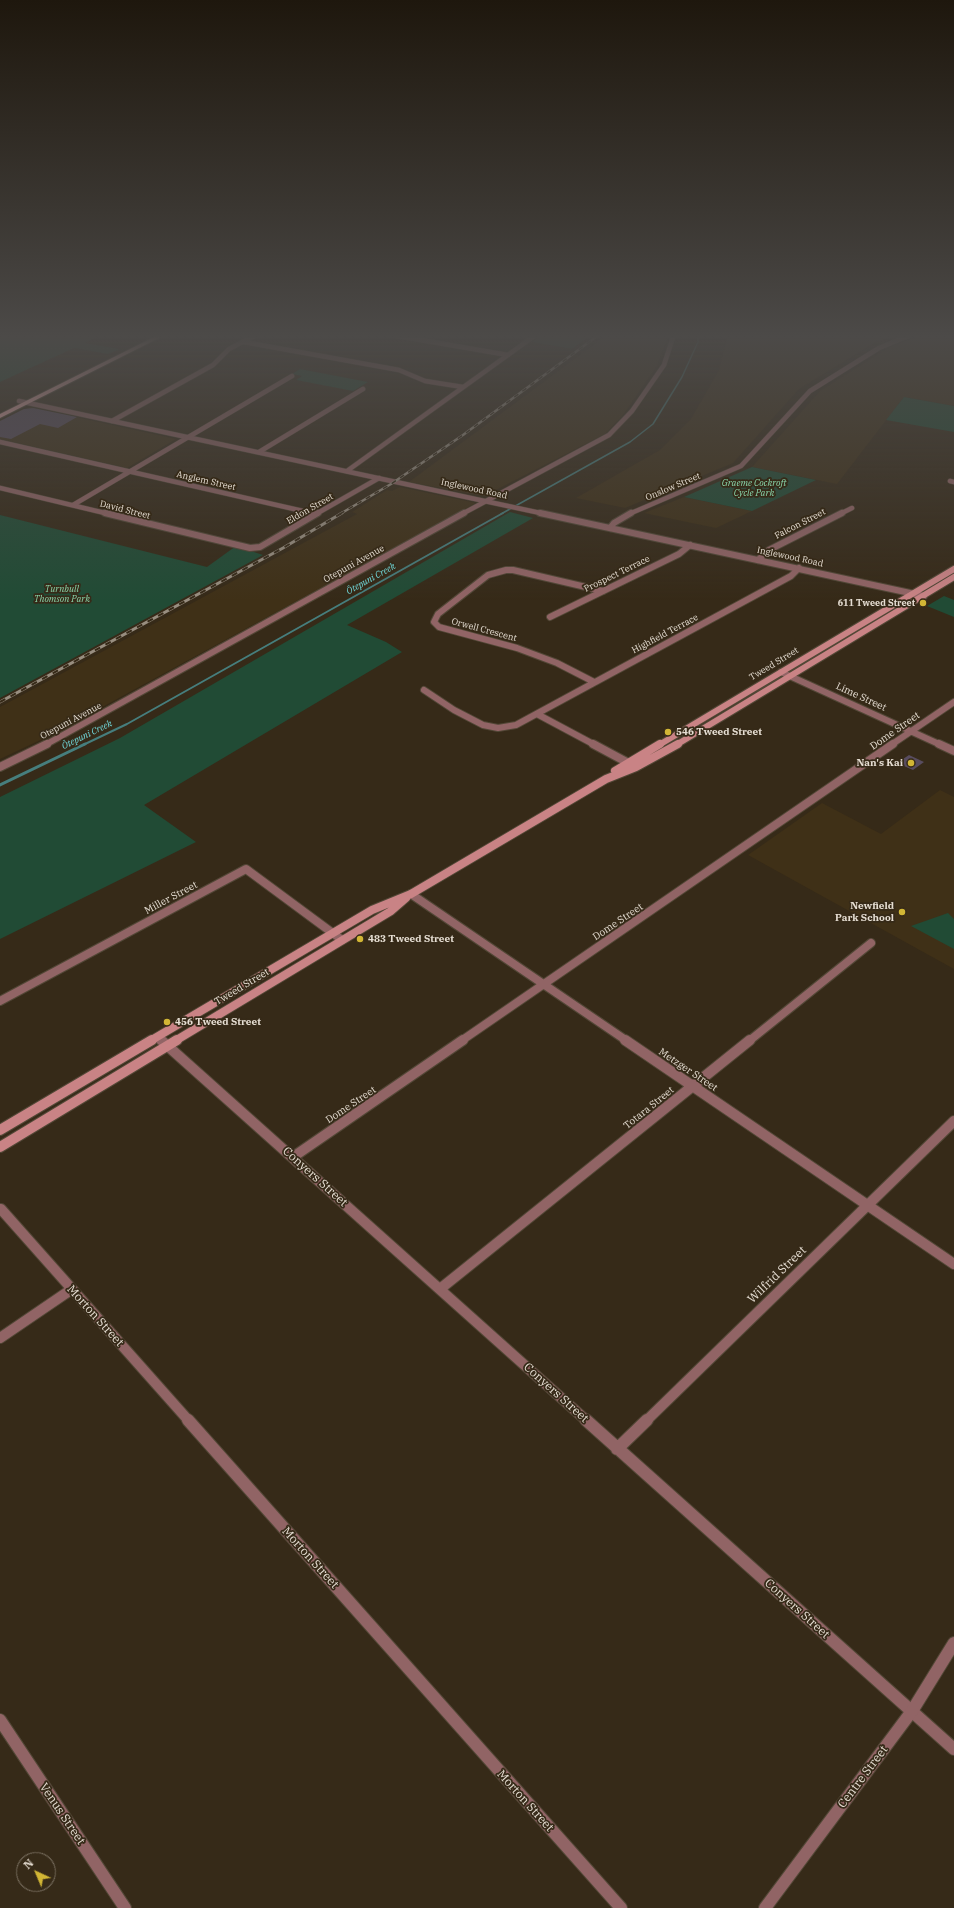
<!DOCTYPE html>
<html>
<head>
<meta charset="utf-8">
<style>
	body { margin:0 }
	#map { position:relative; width:954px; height:1908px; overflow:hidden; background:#362a18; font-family:"IBM Plex Serif",serif }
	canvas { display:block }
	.north { position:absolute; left:16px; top:1852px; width:40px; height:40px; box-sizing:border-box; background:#362a18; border:1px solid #7c7263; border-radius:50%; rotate:316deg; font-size:11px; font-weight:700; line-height:16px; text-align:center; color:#e6ded3 }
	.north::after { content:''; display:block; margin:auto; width:14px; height:18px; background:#d2b635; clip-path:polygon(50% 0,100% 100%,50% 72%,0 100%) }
</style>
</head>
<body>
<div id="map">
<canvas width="954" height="1908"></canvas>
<div class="north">N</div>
</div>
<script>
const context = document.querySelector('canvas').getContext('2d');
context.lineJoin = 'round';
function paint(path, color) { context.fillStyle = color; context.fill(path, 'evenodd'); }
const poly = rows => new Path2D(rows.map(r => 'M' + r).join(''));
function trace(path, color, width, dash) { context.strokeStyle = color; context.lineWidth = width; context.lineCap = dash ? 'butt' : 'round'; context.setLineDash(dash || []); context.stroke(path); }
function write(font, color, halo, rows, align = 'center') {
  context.font = font + ' "IBM Plex Serif",serif'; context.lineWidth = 3.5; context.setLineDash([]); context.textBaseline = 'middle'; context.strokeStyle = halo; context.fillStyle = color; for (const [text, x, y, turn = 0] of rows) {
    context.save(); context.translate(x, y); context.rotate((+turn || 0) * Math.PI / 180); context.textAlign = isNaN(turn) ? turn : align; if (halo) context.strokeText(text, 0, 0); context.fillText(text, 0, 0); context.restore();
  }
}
paint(poly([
	[608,334,669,334,657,366,623,415,605,434,484,496,409,482],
	[728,334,885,334,893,336,876,342,799,389,733,463,625,508,576,498,660,450,691,419,719,370],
	[925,334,938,334,946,336,948,334,954,334,954,406,904,397,837,484,752,467,820,391,891,346],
	[30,407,176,439,127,468,0,439,0,422],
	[400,487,476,503,51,735,0,759,0,707,357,514,352,512,387,490,392,491],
	[684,497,752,511,716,528,644,513],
	[940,790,954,797,954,969,748,855,822,803,881,834]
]), '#3f3017');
paint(poly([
	[0,334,102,334,85,343,120,349,108,354,74,348,0,382],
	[543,334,575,334,590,336,572,349,532,342],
	[300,369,368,382,353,391,296,380,302,376,292,374],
	[904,397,954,406,954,432,886,420],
	[752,467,816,480,752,511,684,497],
	[510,512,533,518,347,625,386,642,402,652,144,805,196,842,0,939,0,797,120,738],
	[0,515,207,567,236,546,263,555,0,698],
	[944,596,954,600,954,617,927,606],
	[948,913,954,919,954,949,911,926]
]), '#214b35');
trace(poly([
	[501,514,630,442,653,424,682,377,698,342,698,334]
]), '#467e7d', 1.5);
trace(poly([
	[83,745,127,724,503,513]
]), '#467e7d', 2);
trace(poly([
	[0,785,85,744]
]), '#467e7d', 3);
paint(poly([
	[33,408,77,417,58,428,40,424,11,439,0,437,0,421,24,409],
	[909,755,924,762,913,770,897,763]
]), '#584c5f');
const minorFar4 = poly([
	[386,334,508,355],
	[244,342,399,370,425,381,463,387],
	[112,421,213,365,229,349,258,334],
	[0,442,316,514],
	[259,452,363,389],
	[347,471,537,334],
	[950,481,954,482],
	[0,488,109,514],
	[73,505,292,376],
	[316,514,379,478],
	[462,514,609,435,632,411,664,365,674,334],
	[629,514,741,466,810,391,879,348,913,334],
	[840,514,852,508]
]);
const minorFar3 = poly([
	[105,513,250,548,260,547,318,513],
	[313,513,316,514],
	[610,528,614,523,631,513],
	[758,560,769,550,842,513],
	[550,617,679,554,690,545],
	[781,672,941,745],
	[594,682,557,663,517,648,439,627,434,622,438,614,488,575,506,570,513,570,603,591],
	[424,690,454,710,483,725,498,728,516,725,791,576,799,568],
	[537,714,595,745],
	[45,745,464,513],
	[891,745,954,702]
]);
const minorFar2 = poly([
	[593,744,634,766],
	[939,744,954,751],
	[0,767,47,744],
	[411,894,627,1041],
	[0,1001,246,869,342,940],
	[158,1037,163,1041],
	[461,1041,893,744],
	[749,1041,871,943]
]);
const minorFar1 = poly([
	[161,1040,587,1421],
	[625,1040,954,1264],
	[293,1157,463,1040],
	[440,1289,750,1040],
	[0,1338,72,1289],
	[646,1421,954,1121]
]);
const minor = poly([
	[586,1420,954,1749],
	[617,1449,647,1420],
	[0,1720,125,1908]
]);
const tertiaryFar3 = poly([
	[19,401,545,514]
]);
const tertiaryFar2 = poly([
	[540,513,924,596]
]);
const tertiaryFar1 = poly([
	[1,1209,189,1421]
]);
const tertiary = poly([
	[188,1420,621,1908],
	[765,1908,912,1711,954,1643]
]);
const secondaryFar2 = poly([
	[659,745,954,569],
	[676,745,954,577]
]);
const secondaryFar1 = poly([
	[615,771,660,744],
	[150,1041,372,910,411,894,606,779,636,767,678,744],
	[175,1041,391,911,406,898]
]);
const secondary = poly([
	[0,1130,152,1040],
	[0,1147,177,1040]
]);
const trunk = poly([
	[160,334,167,334,0,418,0,414,160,334]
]);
trace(minorFar4, '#524736', 5.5);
trace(minorFar3, '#524736', 8);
trace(minorFar2, '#524736', 10);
trace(minorFar1, '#524736', 12);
trace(minor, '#524736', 14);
trace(tertiaryFar3, '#524736', 5.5);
trace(tertiaryFar2, '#524736', 8);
trace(tertiaryFar1, '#524736', 12);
trace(tertiary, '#524736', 14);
trace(secondaryFar2, '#524736', 8);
trace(secondaryFar1, '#524736', 10);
trace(secondary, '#524736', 12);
trace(trunk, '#524736', 2);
trace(minorFar4, '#916465', 4.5);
trace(minorFar3, '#916465', 6);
trace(minorFar2, '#916465', 8);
trace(minorFar1, '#916465', 10);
trace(minor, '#916465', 12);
trace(tertiaryFar3, '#916465', 4.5);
trace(tertiaryFar2, '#916465', 6);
trace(tertiaryFar1, '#916465', 10);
trace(tertiary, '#916465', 12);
trace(secondaryFar2, '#c98385', 6);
trace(secondaryFar1, '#c98385', 8);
trace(secondary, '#c98385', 10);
paint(trunk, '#f4b0b2');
const railFar1 = poly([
	[340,514,391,484,463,435,600,334]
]);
const rail = poly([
	[0,702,283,548,342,513]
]);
trace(railFar1, '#988e80', 2.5);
trace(rail, '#988e80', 3);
trace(railFar1, '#362a18', 1.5, [5]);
trace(rail, '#362a18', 2, [6]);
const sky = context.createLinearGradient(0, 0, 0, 601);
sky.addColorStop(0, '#1e170d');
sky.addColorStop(0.56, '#4c4a48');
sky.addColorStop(1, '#4c4a4800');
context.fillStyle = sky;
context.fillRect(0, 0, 954, 601);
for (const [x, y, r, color] of [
	[923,603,4,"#d2b635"],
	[668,732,4,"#d2b635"],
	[911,763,4,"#d2b635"],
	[902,912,4,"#d2b635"],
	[360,939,4,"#d2b635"],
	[167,1022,4,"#d2b635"]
]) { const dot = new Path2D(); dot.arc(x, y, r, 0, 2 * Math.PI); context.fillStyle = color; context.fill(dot); trace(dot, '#362a18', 1.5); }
write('9px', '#e6ded3', '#362a18', [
	["Anglem Street",206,481,13],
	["Onslow Street",673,487,-23],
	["Inglewood Road",474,489,12],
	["Eldon Street",310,509,-30],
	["David Street",125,510,14],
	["Falcon Street",800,524,-27],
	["Inglewood Road",790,557,12],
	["Otepuni Avenue",354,564,-29],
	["Prospect Terrace",617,574,-26],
	["Orwell Crescent",484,630,15],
	["Highfield Terrace",665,634,-28],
	["Tweed Street",774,664,-31],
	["Otepuni Avenue",71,721,-28]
]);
write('italic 9px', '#8ad8ad', '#362a18', [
	["Graeme Cockroft",754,483],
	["Cycle Park",754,493],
	["Turnbull",62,589],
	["Thomson Park",62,599]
]);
write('italic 9px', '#72dde0', '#362a18', [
	["Ōtepuni Creek",371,579,-29],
	["Ōtepuni Creek",87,735,-26]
]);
write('bold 9px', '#e6ded3', '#362a18', [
	["611 Tweed Street",915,603]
], 'right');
write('10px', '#e6ded3', '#362a18', [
	["Lime Street",861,697,25],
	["Dome Street",895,731,-35],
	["Miller Street",171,898,-28],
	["Dome Street",618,922,-34],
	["Tweed Street",242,987,-31],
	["Metzger Street",688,1070,34],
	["Dome Street",351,1105,-34],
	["Totara Street",649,1108,-39]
]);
write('bold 10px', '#e6ded3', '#362a18', [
	["546 Tweed Street",676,732],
	["Nan's Kai",903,763,"right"],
	["Newfield",894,906,"right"],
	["Park School",894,918,"right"],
	["483 Tweed Street",368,939],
	["456 Tweed Street",175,1022]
], 'left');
write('12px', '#e6ded3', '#362a18', [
	["Conyers Street",315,1177,42],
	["Wilfrid Street",777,1275,-44],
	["Morton Street",95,1316,48],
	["Conyers Street",556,1393,42],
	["Morton Street",310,1558,48],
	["Conyers Street",797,1609,42],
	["Centre Street",863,1777,-53],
	["Morton Street",525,1801,48],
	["Venus Street",62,1814,56]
]);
</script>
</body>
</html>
